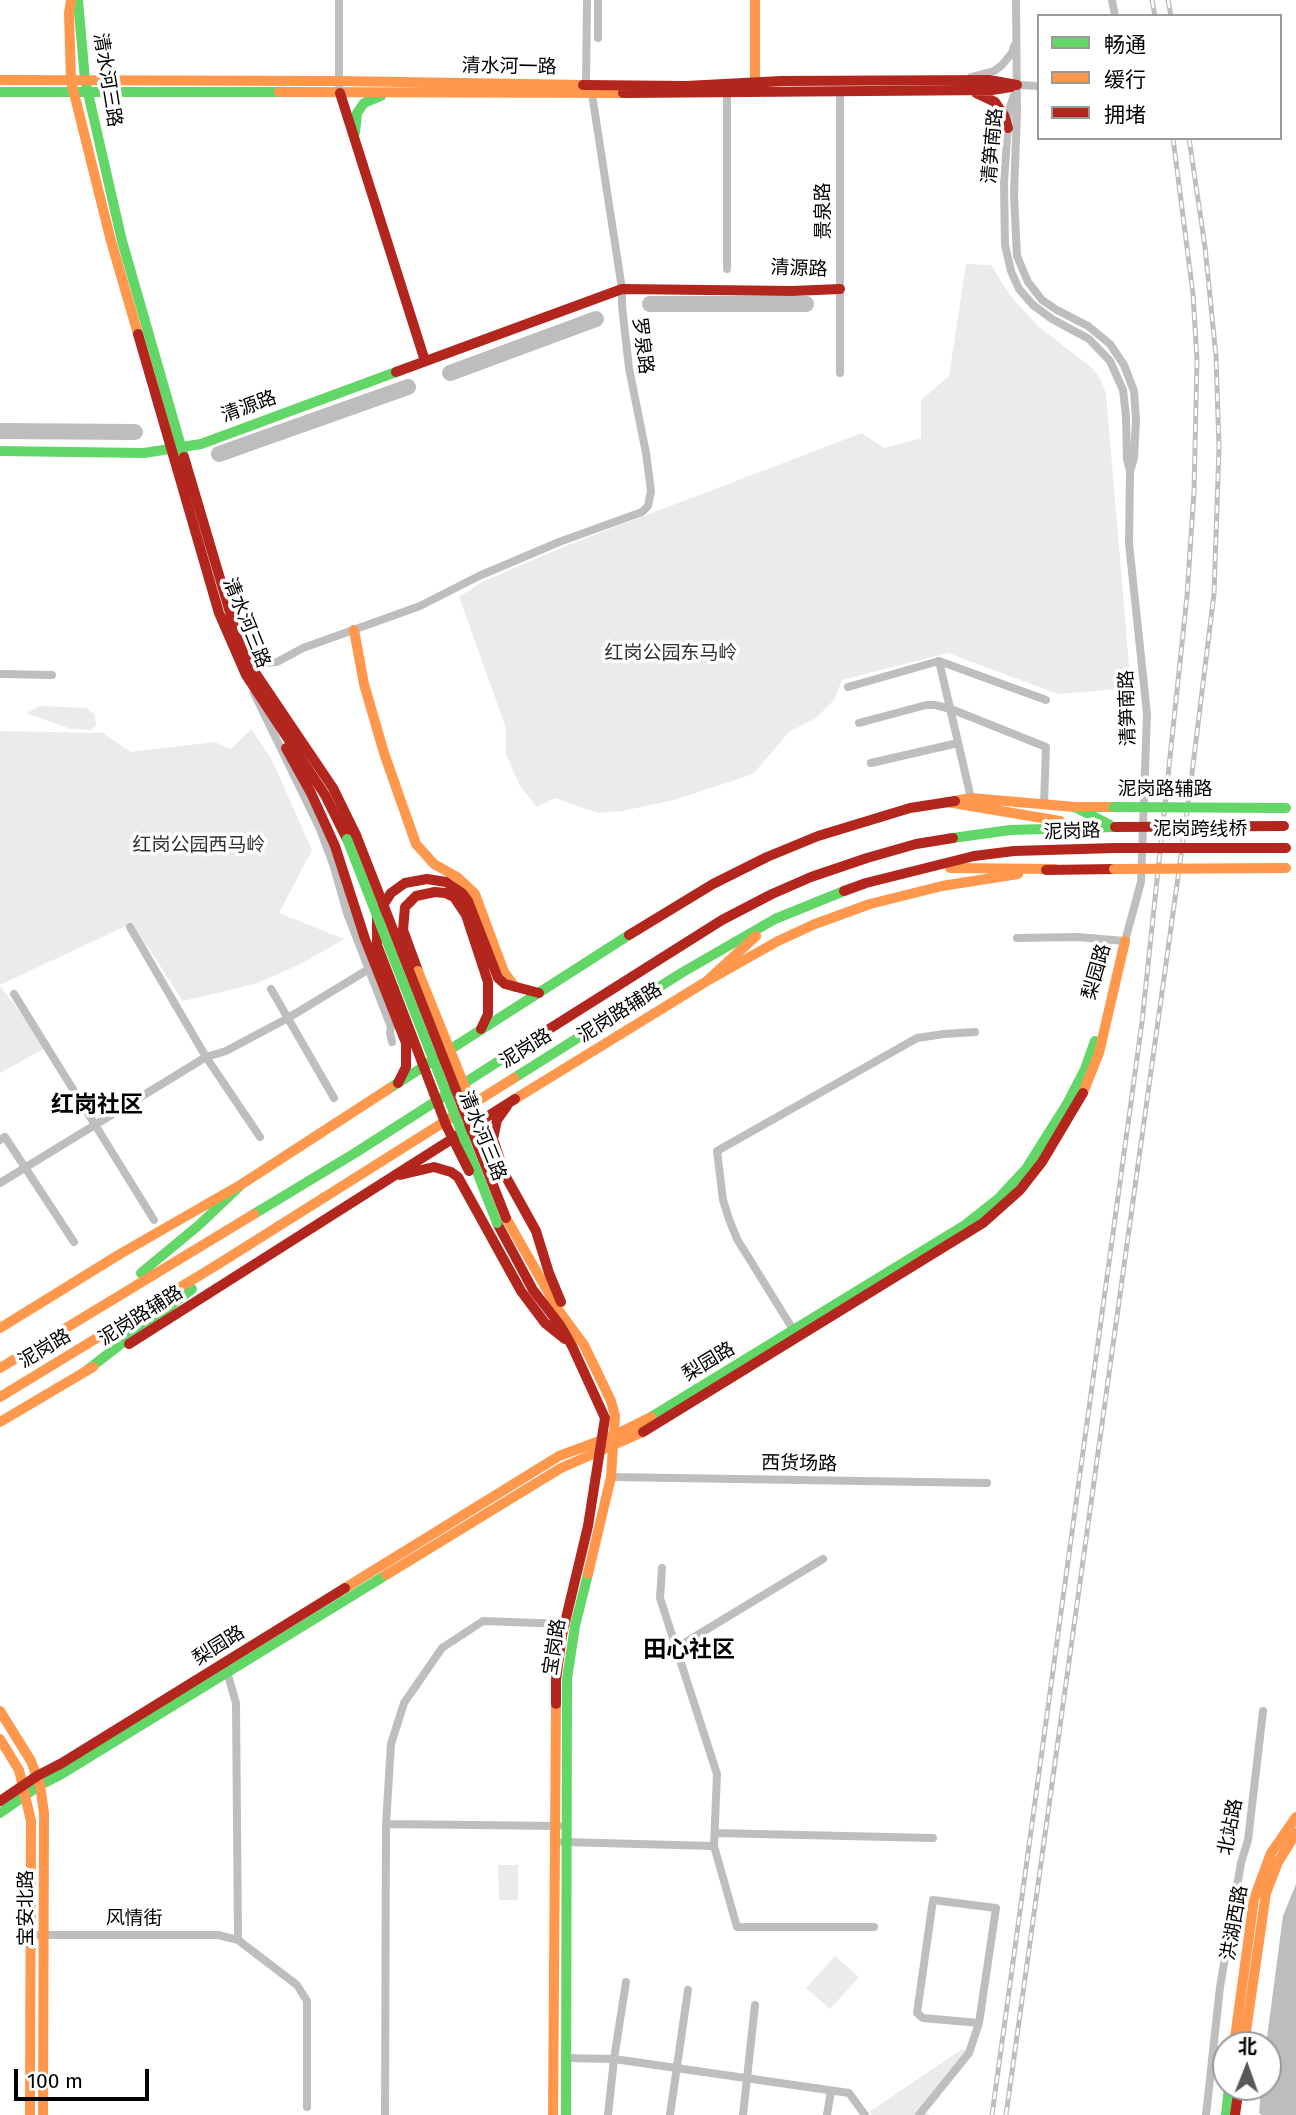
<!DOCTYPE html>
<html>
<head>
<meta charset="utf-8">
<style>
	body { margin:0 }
	#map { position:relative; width:1296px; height:2115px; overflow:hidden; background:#fff; font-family:"Fira Sans","Noto Sans SC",sans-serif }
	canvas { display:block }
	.legend { position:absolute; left:1037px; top:14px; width:245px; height:126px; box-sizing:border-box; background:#fff; border:2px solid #999; margin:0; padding:9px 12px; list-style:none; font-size:21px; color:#000 }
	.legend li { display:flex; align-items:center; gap:14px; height:35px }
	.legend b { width:35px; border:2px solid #999 }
	.north { position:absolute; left:1212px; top:2031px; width:70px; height:70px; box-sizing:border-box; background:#fff; border:2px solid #999; border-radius:50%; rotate:1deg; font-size:19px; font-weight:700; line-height:28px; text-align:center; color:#000 }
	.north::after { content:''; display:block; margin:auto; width:24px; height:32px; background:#595959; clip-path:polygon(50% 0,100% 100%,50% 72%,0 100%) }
	.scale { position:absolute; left:14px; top:2069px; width:135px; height:32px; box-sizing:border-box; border:4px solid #000; border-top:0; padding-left:9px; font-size:21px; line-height:24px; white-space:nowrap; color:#000; -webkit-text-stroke:5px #fff; paint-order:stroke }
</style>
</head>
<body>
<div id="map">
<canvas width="1296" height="2115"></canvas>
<ul class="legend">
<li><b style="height:9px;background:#63d668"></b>畅通</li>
<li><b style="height:9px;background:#ff974d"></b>缓行</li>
<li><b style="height:9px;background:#b3261e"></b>拥堵</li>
</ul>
<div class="north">北</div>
<div class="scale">100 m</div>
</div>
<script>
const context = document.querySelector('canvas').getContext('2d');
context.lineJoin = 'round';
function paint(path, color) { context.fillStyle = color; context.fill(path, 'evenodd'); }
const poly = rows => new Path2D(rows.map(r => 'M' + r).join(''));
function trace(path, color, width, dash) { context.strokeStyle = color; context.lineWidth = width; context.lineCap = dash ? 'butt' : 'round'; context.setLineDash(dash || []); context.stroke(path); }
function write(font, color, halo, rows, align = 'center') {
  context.font = font + ' "Fira Sans","Noto Sans SC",sans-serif'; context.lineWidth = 7; context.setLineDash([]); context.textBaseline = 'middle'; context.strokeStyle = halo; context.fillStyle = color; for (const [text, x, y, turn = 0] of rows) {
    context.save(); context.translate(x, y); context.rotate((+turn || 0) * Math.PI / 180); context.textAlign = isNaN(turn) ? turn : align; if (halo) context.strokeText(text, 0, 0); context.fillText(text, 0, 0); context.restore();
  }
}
paint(poly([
	[966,264,991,265,1009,294,1038,326,1092,368,1101,380,1106,394,1131,688,1058,694,948,653,842,680,834,700,816,718,789,732,753,774,674,800,622,811,598,813,555,798,537,807,520,786,506,755,506,728,459,597,484,581,573,543,862,433,884,448,921,438,921,400,949,376],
	[40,706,87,708,95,715,96,726,90,730,71,729,26,713],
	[251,729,271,758,312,850,279,913,344,939,301,964,255,984,183,1001,132,923,0,985,0,731,103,733,131,752,215,742,231,749],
	[0,986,47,1047,0,1073],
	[498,1865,518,1865,518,1900,499,1900],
	[835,1956,859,1977,830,2009,806,1988],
	[962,2049,969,2053,924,2110,930,2115,872,2115,869,2112]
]), '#ebebeb');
paint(poly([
	[1296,1884,1296,2115,1262,2115,1259,2113,1261,2087,1268,2087,1268,2045,1266,2045,1283,1916]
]), '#bdbdbd');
trace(poly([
	[650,304,806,304],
	[450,373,596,319],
	[0,431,135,432],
	[219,454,408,387]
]), '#bdbdbd', 16);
trace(poly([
	[339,0,339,85],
	[598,0,598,38],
	[1016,0,1017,110,1014,195,1017,256,1028,282,1042,300,1057,310,1088,326,1110,344,1124,365,1134,391,1136,420,1134,458,1130,472,1129,543,1147,714,1141,882,1125,941,1077,937,1017,938],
	[1112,0,1115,16],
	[971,77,994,71,1002,65,1012,53,1014,46],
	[1017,85,1039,86],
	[1014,95,1009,110,1004,182,1005,245,1011,271,1019,289,1033,305,1052,319,1089,339,1110,361,1123,390,1126,416,1127,459,1130,471],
	[727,269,727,87],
	[840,373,840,92],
	[245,660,249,659,264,663,277,662,303,648,420,606,479,576,559,542,642,512,648,506,651,491,646,453,629,368,622,306,622,289,592,94,586,85,587,0],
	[939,661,971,798],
	[0,674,52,675],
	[848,687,939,661,1046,700],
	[254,693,320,829,333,864,347,913,391,1027,390,1033,392,1042],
	[859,723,926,705,935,705,951,709,1046,747,1044,804],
	[871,763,958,743],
	[130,927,206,1057,260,1137],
	[271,989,334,1098],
	[14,994,154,1220],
	[0,1140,5,1137,74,1242],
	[0,1183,206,1057,226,1051,288,1018,369,969],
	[794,1331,737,1239,729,1219,723,1200,717,1151,917,1038,944,1034,975,1032],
	[611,1477,987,1483],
	[662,1568,660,1598,717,1774,714,1846,737,1927,874,1927],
	[676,1648,823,1559],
	[226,1668,236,1703,238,1940,297,1985,307,2001,307,2107],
	[386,1824,559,1826],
	[715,1833,933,1838],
	[563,1842,714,1846],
	[933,1900,996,1908,979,2023,923,2018,917,2013,933,1900],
	[38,1935,218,1935,238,1940],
	[566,2058,614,2059,849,2093,865,2115],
	[385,2115,386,1824,391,1744,404,1703,442,1648,483,1621,565,1624],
	[608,2115,614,2059,626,1982],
	[670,2115,688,1990],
	[743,2115,755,2005],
	[827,2115,831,2091],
	[919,2115,969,2053,979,2023],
	[1206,2115,1220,1987,1241,1863,1248,1840,1263,1711]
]), '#bebebe', 8);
trace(poly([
	[78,0,85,80,122,241,184,457],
	[0,92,279,92],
	[355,133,357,113,364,103,381,96],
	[0,451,144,453,201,444,396,372],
	[1075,807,1110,825],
	[953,838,1010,830,1115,827],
	[514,1078,683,972,775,919,844,891],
	[390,1088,629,935],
	[254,1214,355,1153,527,1043],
	[141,1273,199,1225,242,1184],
	[86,1371,192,1289],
	[651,1417,965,1225,998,1199,1026,1169,1067,1104,1085,1069,1095,1041],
	[0,1813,40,1785,60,1775,386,1575],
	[566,2115,567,1679,575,1626,588,1574],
	[1226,2115,1229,2087]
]), '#63d668', 10);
trace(poly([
	[71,0,69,13,71,81,111,241,138,334],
	[755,0,755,88],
	[0,80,339,81,583,85],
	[279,92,623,93],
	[354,630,364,684,384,753,416,844,434,864,457,877,475,894,504,972,515,987],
	[955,801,971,798,1075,807,1114,807],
	[947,802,1060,821],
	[950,868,1055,869],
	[707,981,756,936],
	[1083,1093,1099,1053,1125,941],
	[515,1099,707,981,778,941,815,924,870,904,942,886,1018,874],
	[506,1218,559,1311,584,1345,611,1401,615,1416,611,1477,588,1574],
	[0,1328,120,1254,242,1184,390,1088],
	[0,1368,254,1214],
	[0,1397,220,1263,514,1078],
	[0,1422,93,1367],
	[386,1575,561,1468,643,1432],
	[345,1588,559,1456,613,1436,651,1417],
	[0,1711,31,1761,40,1785,44,1813,43,2115],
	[0,1739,19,1770,31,1821,30,2115],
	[1234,2045,1254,1899,1271,1853,1296,1817],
	[1244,2045,1266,1893,1278,1862,1296,1833],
	[553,2115,556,1704]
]), '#ff974d', 10);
trace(poly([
	[583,85,686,86,781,81,989,80,1017,85],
	[340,93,425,361],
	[623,93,992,90,1011,87],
	[976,93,995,102,1004,115,1008,128],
	[138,334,219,613,246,675,325,795,347,839],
	[396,372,622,289,792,291,840,289],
	[184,457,237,636,254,671,333,788,356,835],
	[286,748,311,793,335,846,365,939,406,1043,406,1067,398,1083],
	[1046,870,1114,869],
	[844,891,866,883,974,856,1014,851,1115,848],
	[629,935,713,884,767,857,818,836,910,808,955,801],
	[418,971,403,930,405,907,416,896,435,892,445,893,454,897,466,915,488,982,488,1014,481,1029],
	[394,989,377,945,377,919,380,910,391,893,405,883,427,879,446,882,462,893,468,901,498,978,505,984,539,993],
	[527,1043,722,920,772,894,811,877,867,858,916,844,953,838],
	[507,1106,497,1120,493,1139,506,1177,536,1231,549,1273,561,1302],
	[400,1175,434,1167,451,1172,458,1177,521,1291,545,1323,565,1339],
	[497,1223,533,1290,560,1325,572,1346,605,1418,588,1526,562,1635,556,1680,556,1704],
	[129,1344,515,1099],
	[643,1432,983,1223,1020,1190,1042,1162,1083,1093],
	[0,1801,37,1776,62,1763,345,1588],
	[1235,2115,1239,2087]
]), '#b3261e', 10);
const rail = poly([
	[1152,0,1155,16],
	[1168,0,1171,16],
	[992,2115,1142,1022,1187,596,1194,491,1197,360,1193,294,1173,138],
	[1006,2115,1189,798,1214,594,1219,447,1216,356,1205,247,1189,138]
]);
trace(rail, '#bebebe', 5);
trace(rail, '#fff', 2.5, [8]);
trace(poly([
	[1114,807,1286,808],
	[347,839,497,1223]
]), '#63d668', 10);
trace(poly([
	[1114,869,1286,868],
	[418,971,473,1107,488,1155]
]), '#ff974d', 10);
trace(poly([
	[1115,827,1284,826],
	[356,835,506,1218],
	[1115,848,1286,848],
	[394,989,446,1125,469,1171]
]), '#b3261e', 10);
write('19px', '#000', '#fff', [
	["清水河一路",509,67,1],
	["清水河三路",107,80,81],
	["清笋南路",993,146,-85],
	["景泉路",824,211,-90],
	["清源路",799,269,2],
	["罗泉路",642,346,83],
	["清源路",249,407,-20],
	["清水河三路",246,623,68],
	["清笋南路",1128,708,-92],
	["泥岗路辅路",1165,790],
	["泥岗跨线桥",1200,830],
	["泥岗路",1072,832,-2],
	["梨园路",1097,972,-74],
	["泥岗路辅路",620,1013,-32],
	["泥岗路",526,1049,-32],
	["清水河三路",482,1136,68],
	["泥岗路辅路",141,1316,-32],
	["泥岗路",45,1349,-31],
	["梨园路",709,1362,-31],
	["西货场路",799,1464,1],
	["梨园路",219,1646,-32],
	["宝岗路",555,1647,-81],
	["北站路",1231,1827,-79],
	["宝安北路",27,1908,-90],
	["风情街",134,1919],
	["洪湖西路",1235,1923,-80]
]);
write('19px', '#313131', '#fff', [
	["红岗公园东马岭",671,654],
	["红岗公园西马岭",199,846]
]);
write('bold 23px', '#000', '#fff', [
	["红岗社区",97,1106],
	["田心社区",689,1651]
]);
</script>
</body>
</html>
